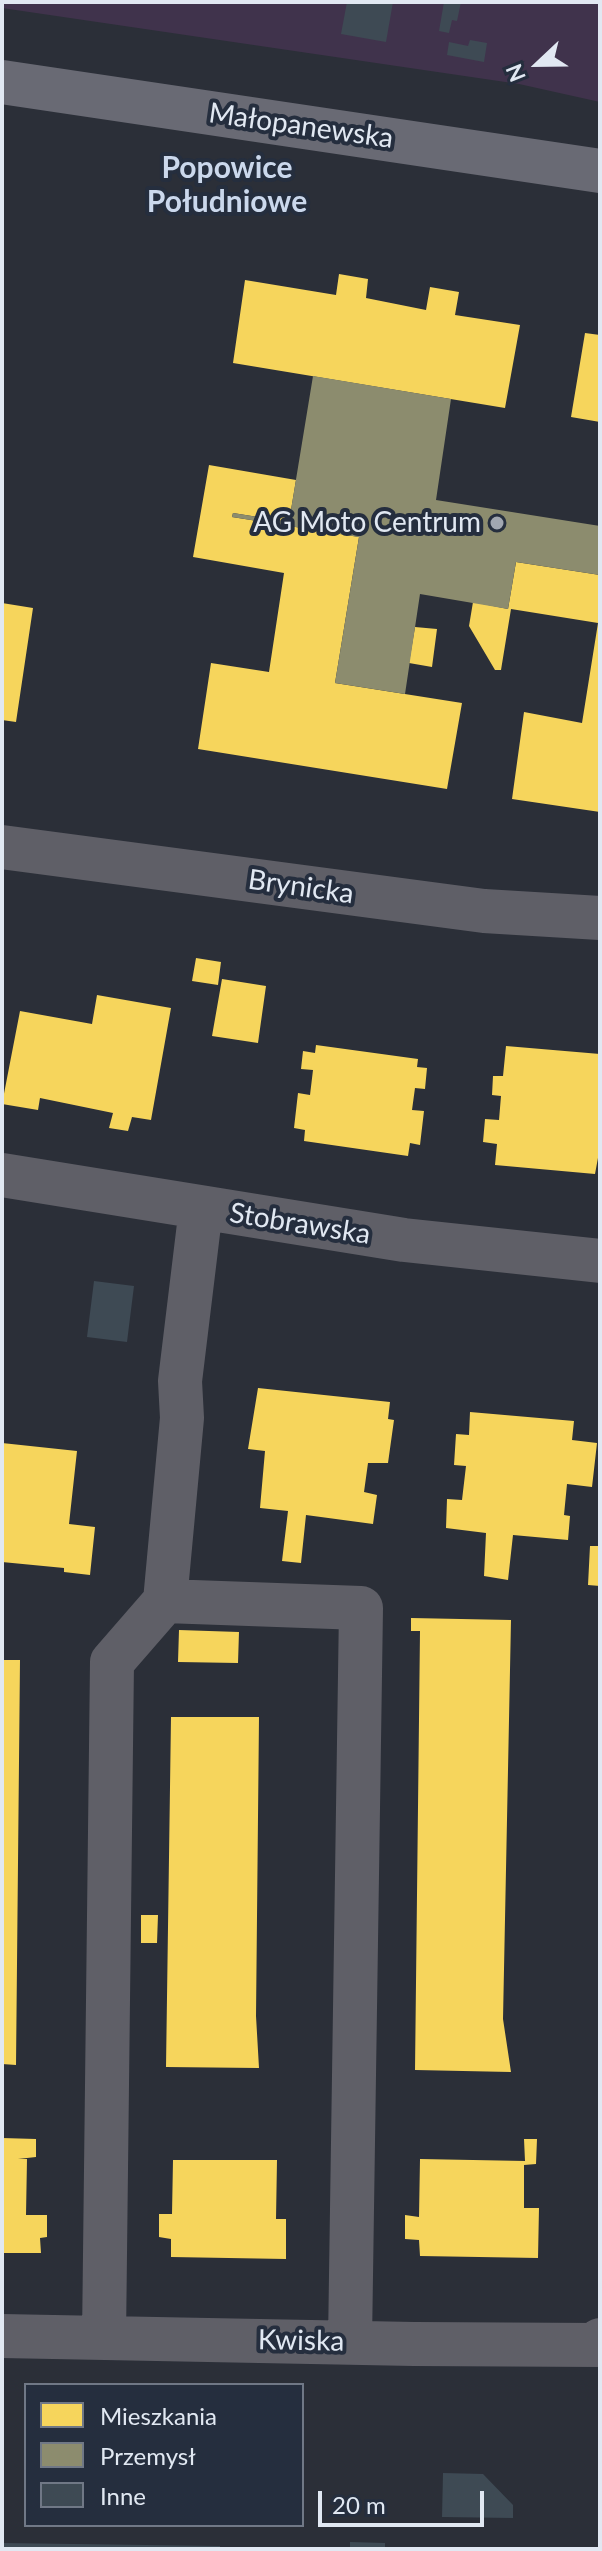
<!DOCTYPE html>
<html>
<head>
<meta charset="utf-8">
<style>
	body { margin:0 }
	#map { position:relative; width:602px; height:2551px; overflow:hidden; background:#2b2f38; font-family:Lato,sans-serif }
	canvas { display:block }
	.frame { position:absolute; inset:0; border:4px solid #e1e8f2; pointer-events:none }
	.legend { position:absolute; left:24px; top:2383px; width:280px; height:144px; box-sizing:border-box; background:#252e3e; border:2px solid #707886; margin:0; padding:10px 14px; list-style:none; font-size:24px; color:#e1e8f2 }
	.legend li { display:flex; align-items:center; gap:16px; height:40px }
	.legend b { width:40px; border:2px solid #707886 }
	.north { position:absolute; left:498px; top:24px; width:80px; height:80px; -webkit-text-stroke:6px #252e3e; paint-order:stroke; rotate:248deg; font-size:22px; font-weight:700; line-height:32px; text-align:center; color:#e1e8f2 }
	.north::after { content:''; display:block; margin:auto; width:28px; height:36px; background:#e1e8f2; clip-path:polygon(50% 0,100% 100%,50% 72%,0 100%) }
	.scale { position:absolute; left:318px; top:2491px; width:166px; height:36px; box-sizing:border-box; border:4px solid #e1e8f2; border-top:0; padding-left:10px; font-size:24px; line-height:28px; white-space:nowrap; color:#e1e8f2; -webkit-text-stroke:6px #252e3e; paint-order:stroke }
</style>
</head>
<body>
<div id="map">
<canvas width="602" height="2551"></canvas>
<div class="frame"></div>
<ul class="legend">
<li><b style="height:22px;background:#f6d55c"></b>Mieszkania</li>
<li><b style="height:22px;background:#8c8c6e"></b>Przemysł</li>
<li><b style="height:22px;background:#3e4a54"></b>Inne</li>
</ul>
<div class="north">N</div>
<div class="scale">20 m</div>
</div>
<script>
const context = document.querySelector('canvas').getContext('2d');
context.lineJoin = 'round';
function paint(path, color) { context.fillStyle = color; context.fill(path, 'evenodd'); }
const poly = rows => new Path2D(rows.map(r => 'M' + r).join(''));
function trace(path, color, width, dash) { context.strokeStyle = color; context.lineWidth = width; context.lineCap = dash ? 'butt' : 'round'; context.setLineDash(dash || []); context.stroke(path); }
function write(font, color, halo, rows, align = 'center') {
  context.font = font + ' Lato,sans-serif'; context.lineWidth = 8; context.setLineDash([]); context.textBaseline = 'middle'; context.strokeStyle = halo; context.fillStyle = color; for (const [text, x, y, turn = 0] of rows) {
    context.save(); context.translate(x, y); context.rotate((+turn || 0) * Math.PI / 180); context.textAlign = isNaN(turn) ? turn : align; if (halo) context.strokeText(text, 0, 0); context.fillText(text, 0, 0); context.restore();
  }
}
paint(poly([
	[2,2,600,2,600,102,519,84,2,8]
]), '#40334c');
paint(poly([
	[339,274,368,279,366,298,426,310,430,287,459,292,455,315,520,325,505,408,233,363,245,280,336,295],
	[585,333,600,335,600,422,571,417],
	[209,465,296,480,289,522,233,513,232,517,359,537,335,683,462,703,447,789,198,749,211,663,269,672,284,573,193,557],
	[516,562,600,575,600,812,512,799,524,712,582,723,598,623,511,609,501,670,495,670,469,626,473,602,508,609],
	[2,603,33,608,16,722,2,720],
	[415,627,437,629,432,667,409,663],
	[196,958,221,962,218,985,192,981],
	[222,979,266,986,258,1043,212,1036],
	[97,995,171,1008,151,1120,132,1117,128,1131,109,1128,113,1113,40,1098,38,1110,2,1104,20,1011,92,1024],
	[316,1045,418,1059,417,1067,427,1068,425,1089,415,1088,412,1110,424,1111,420,1145,410,1143,408,1156,304,1141,305,1130,294,1128,298,1093,310,1095,313,1070,301,1069,303,1051,315,1053],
	[506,1046,600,1054,600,1147,595,1174,495,1165,497,1144,483,1142,485,1119,499,1120,501,1096,492,1095,493,1076,503,1076],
	[258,1388,390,1402,388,1419,394,1420,388,1463,368,1463,364,1492,377,1495,373,1524,306,1515,301,1563,282,1561,288,1511,260,1508,265,1451,248,1449],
	[470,1412,574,1421,572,1440,597,1443,592,1487,567,1484,564,1515,570,1516,568,1540,513,1535,508,1580,484,1576,486,1533,446,1528,447,1499,462,1500,466,1466,454,1465,456,1434,469,1435],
	[2,1443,77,1451,69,1524,95,1527,90,1575,64,1572,64,1568,2,1562],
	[590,1546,600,1546,600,1586,588,1585],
	[411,1618,511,1620,503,2019,511,2072,415,2070,420,1631,411,1631],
	[179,1630,239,1632,238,1663,178,1662],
	[2,1660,20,1660,16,2065,2,2064],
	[171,1717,259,1717,256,2016,259,2068,166,2067],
	[141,1915,158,1915,157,1943,141,1943],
	[2,2138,36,2139,36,2157,18,2159,27,2159,26,2215,47,2215,47,2237,40,2238,41,2253,2,2253],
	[524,2139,537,2139,536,2164,524,2165,524,2208,539,2208,538,2258,420,2256,419,2240,405,2239,405,2215,419,2217,420,2159,525,2161],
	[173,2160,277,2160,276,2219,286,2219,286,2259,171,2257,171,2239,159,2237,159,2214,172,2214]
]), '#f6d55c');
paint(poly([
	[313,376,451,399,436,500,600,526,600,575,516,562,508,609,420,594,405,694,335,683,359,537,232,517,233,513,289,522]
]), '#8c8c6e');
paint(poly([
	[347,2,393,2,386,42,341,34],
	[444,2,461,2,457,21,452,20,449,33,439,31],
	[470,40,487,43,484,62,447,55,449,42,468,46],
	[94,1281,134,1286,127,1342,87,1337],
	[443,2473,483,2474,513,2505,513,2518,442,2517],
	[350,2542,385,2543,385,2549,350,2549],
	[2,2543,220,2546,220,2549,2,2549]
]), '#3e4a54');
trace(poly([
	[2,847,484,911,600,918],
	[2,1175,404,1240,600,1261],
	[165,1601,182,1418,180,1381,201,1208],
	[2,2336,414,2344,600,2345,600,2340],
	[104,2338,112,1662,165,1601,361,1608,350,2342]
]), '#5f5f67', 44);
trace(poly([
	[2,82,600,171]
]), '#696a74', 44);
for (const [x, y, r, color] of [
	[497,523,8,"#a1a7b1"]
]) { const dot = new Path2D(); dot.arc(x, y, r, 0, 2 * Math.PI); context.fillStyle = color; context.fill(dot); trace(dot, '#252e3e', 3); }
write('28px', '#e1e8f2', '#252e3e', [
	["Małopanewska",301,126,8],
	["Brynicka",301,887,8],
	["Stobrawska",300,1224,9],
	["Kwiska",301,2341,1]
]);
write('28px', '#e1e8f2', '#252e3e', [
	["AG Moto Centrum",481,523]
], 'right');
write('bold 30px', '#cbd8ec', '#252e3e', [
	["Popowice",227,168],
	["Południowe",227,202]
]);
</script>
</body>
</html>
